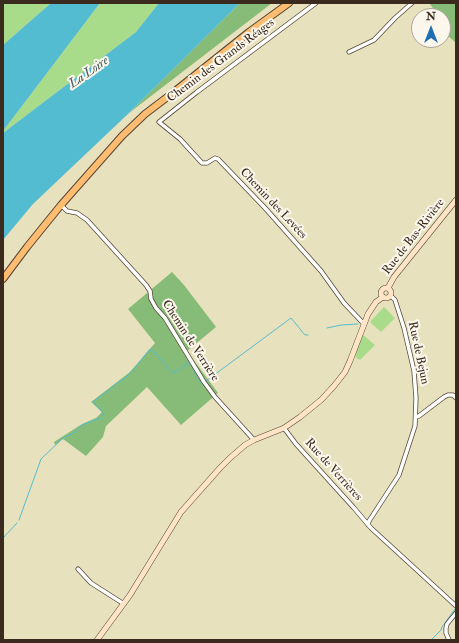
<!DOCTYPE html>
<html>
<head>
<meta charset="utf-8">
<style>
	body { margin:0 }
	#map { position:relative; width:459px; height:643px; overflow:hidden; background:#e8e1bd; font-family:"IM FELL Double Pica",serif }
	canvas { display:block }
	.frame { position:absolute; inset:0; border:4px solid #3b2a1e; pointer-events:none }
	.north { position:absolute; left:411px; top:8px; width:40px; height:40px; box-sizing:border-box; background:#fbf7ec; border:1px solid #aea59a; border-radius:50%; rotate:0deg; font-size:11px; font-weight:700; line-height:16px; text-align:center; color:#3b2a1e }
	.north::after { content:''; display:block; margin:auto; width:14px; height:18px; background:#1f6fb2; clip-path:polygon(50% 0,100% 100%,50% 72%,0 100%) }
</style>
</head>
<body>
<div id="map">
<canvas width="459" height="643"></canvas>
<div class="frame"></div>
<div class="north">N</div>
</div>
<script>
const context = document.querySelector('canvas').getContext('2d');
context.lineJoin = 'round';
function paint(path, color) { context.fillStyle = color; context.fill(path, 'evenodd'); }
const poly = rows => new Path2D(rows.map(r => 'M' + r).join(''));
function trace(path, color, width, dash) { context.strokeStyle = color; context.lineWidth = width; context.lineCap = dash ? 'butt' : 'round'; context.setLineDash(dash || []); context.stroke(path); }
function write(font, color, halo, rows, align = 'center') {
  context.font = font + ' "IM FELL Double Pica",serif'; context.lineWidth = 4; context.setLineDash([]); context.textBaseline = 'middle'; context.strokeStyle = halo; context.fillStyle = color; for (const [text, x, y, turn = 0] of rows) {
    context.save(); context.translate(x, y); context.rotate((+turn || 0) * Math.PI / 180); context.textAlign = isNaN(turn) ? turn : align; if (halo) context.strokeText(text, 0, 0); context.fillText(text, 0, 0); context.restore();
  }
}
paint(poly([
	[3,3,51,3,3,45],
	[100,3,159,3,136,32,3,133,3,131],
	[384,307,395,318,381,332,370,322],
	[362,334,375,345,360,360,355,357]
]), '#a8dc8b');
paint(poly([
	[240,3,272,3,129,113],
	[429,3,456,3,456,43,446,34,450,29,443,20,443,16,439,16],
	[172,272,184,285,216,327,187,351,218,393,181,425,147,387,106,426,103,437,86,456,63,439,55,445,54,442,82,424,96,418,102,412,91,402,130,372,155,343,128,309]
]), '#86bc77');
paint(poly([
	[51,3,100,3,3,131,3,45],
	[159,3,240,3,129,113,33,204,3,240,3,133,136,32]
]), '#54bcd1');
trace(poly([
	[327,328,341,325,358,324],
	[206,381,291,318,305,335,308,335],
	[19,520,41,459,62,439,75,432,82,425,100,418,104,414,93,402,127,376,139,363,149,350,152,350,173,373,179,370,189,362,202,384],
	[3,538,17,523],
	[431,640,441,630,442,627,455,609]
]), '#54bcd1', 1);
const street = poly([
	[316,3,197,92,159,122,180,139,202,163,207,163,215,158,218,159,265,208,321,271,344,303,363,323],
	[349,52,374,40,395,18,412,3],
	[61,205,67,211,77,213,87,220,146,285,150,291,151,299,156,308,165,318,204,382,215,397,254,440],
	[416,417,419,416,444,397,448,395,453,395,456,398],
	[284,428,296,444,354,508,371,528,456,606],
	[368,525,369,521,399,475,415,426,416,398,414,371,404,328,395,300,391,296],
	[78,569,91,583,124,604],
	[449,640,446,633,446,628,447,624,456,613]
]);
const secondary = poly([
	'381 293a5 5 0 1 1 10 0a5 5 0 1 1-10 0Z',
	[388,288,394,277,456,200],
	[97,640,130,595,181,512,220,468,230,458,245,445,254,440,284,428,300,417,321,400,334,386,345,372,350,361,368,314,376,302,383,297]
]);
const primary = poly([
	[3,279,27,247,61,205,122,136,145,114,170,95,249,32,289,3]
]);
trace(street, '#554536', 5);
trace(secondary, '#554536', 6);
trace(primary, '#554536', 8);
trace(street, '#fff', 3.5);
trace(secondary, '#ffe4c6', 5);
trace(primary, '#febc70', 6);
write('12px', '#3b2a1e', '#fbf7ec', [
	["Chemin des Grands Réages",221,61,-37],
	["Chemin des Levées",273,204,47],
	["Rue de Bas-Rivière",414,237,-52],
	["Chemin de Verrière",190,341,57],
	["Rue de Bejun",418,353,78],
	["Rue de Verrières",333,470,48]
]);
write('italic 13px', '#445d5d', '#fbf7ec', [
	["La Loire",89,73,-35]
]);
</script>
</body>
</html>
